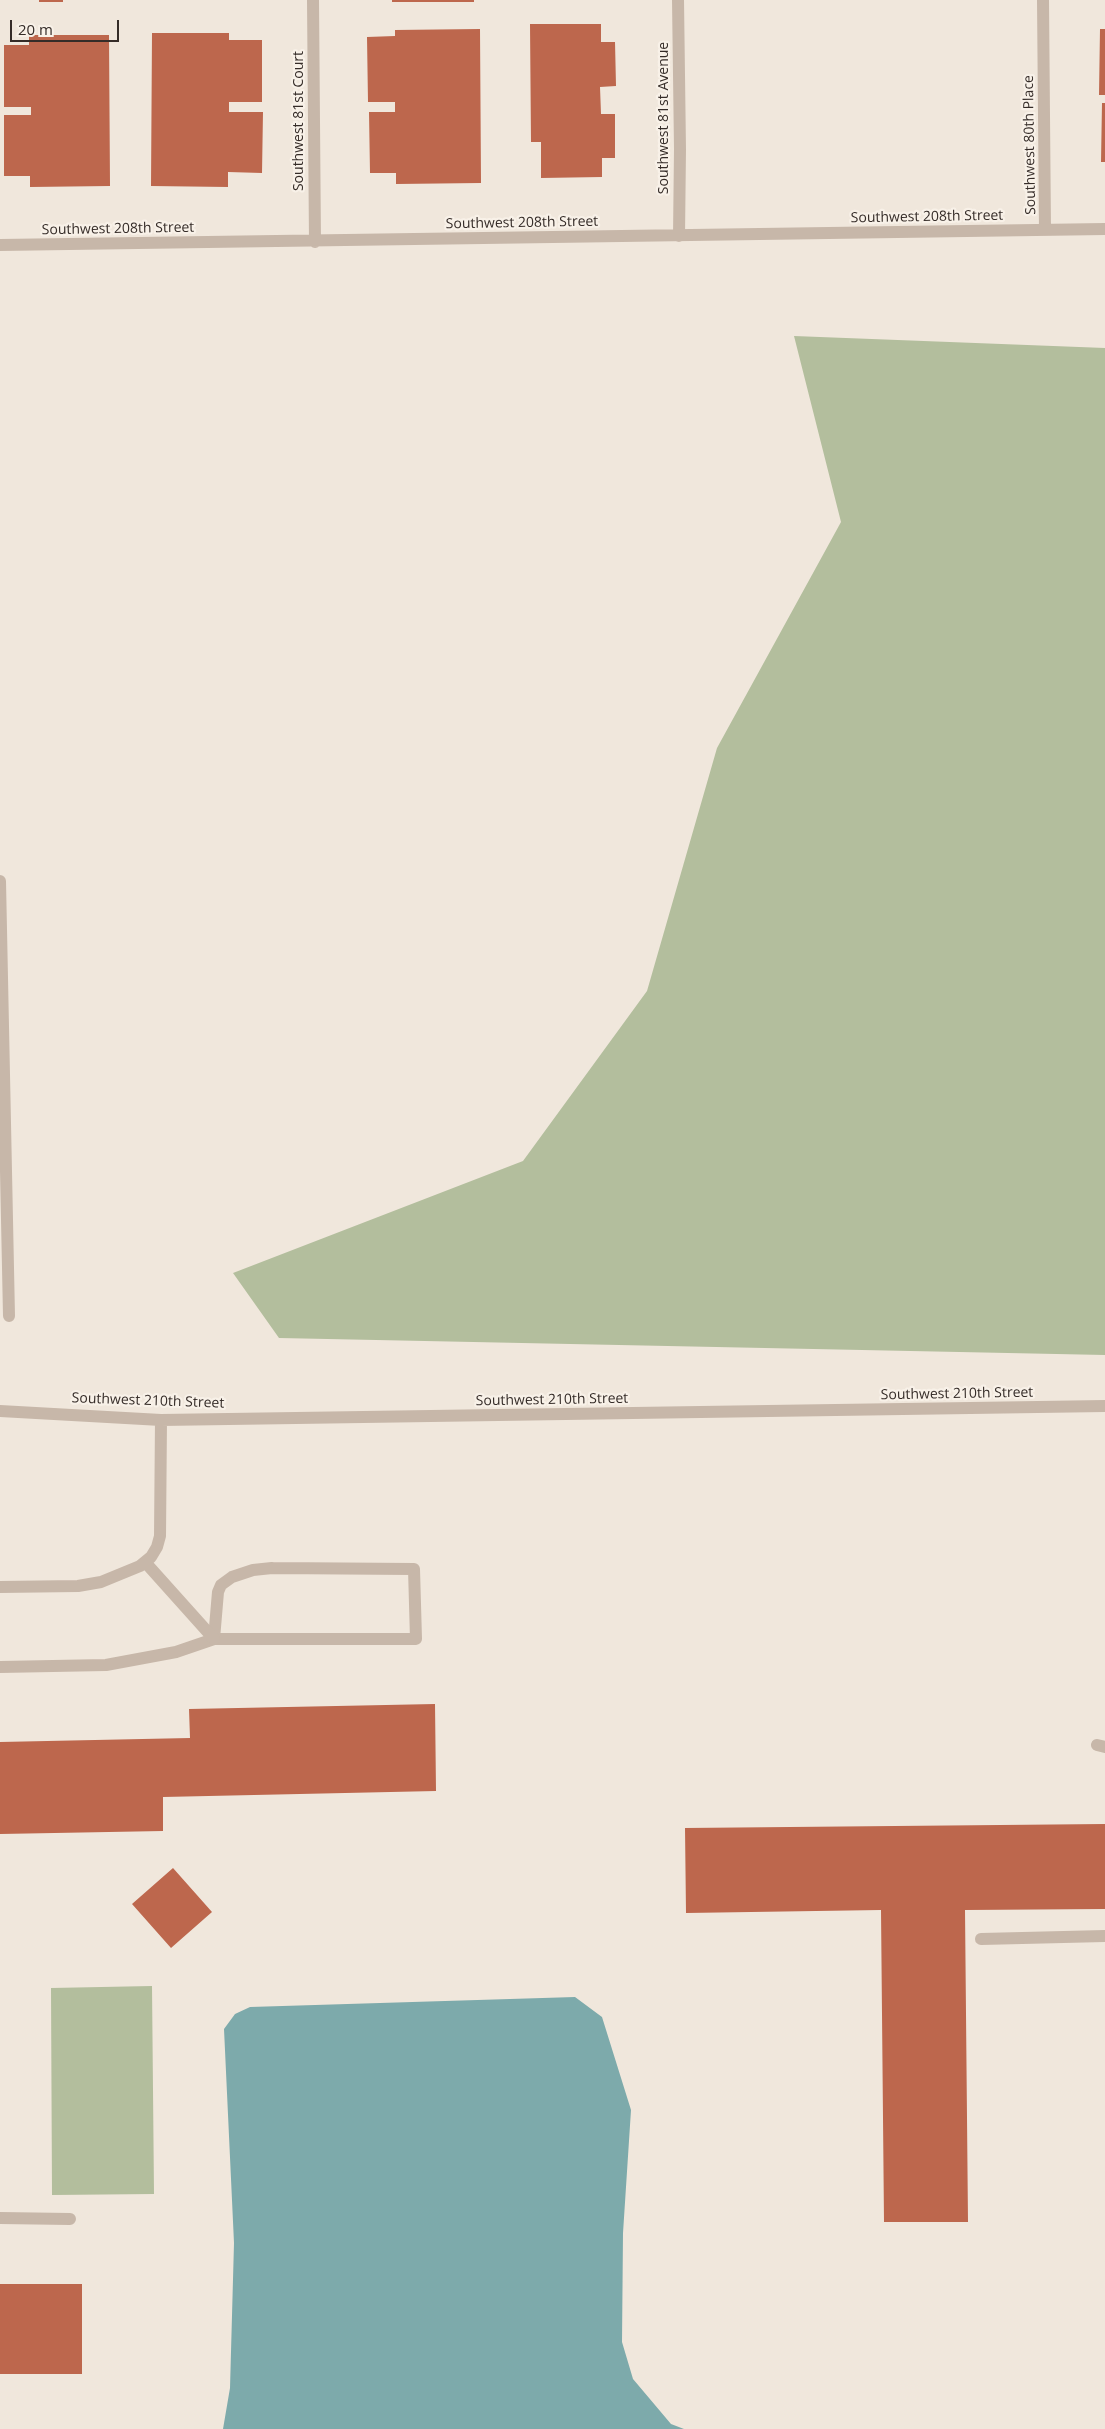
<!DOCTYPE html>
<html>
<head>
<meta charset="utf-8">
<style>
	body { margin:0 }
	#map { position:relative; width:1105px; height:2429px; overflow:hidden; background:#f0e7dc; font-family:"Open Sans",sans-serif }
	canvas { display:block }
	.scale { position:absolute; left:10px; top:20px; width:109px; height:22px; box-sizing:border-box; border:2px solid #352c28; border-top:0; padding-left:6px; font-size:15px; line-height:18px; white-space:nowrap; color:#352c28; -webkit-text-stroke:4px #f8f1e8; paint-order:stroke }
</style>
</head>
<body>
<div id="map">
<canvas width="1105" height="2429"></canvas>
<div class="scale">20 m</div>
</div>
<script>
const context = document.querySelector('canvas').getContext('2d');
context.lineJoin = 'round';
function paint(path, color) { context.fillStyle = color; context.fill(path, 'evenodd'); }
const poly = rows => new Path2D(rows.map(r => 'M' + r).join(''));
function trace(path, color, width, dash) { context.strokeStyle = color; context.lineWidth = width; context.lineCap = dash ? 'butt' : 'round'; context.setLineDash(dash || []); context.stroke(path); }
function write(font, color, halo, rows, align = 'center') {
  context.font = font + ' "Open Sans",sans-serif'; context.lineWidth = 4.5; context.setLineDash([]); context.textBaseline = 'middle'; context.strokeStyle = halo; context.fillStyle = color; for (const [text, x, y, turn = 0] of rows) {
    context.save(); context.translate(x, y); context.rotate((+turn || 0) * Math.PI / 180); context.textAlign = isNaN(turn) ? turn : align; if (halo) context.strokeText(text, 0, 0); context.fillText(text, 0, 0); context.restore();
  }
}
paint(poly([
	[794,336,1105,348,1105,1355,279,1338,233,1273,523,1161,647,991,717,748,841,522],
	[152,1986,154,2194,52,2195,51,1988]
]), '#b3be9d');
paint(poly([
	[575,1997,602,2017,631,2110,623,2233,622,2342,633,2379,671,2424,684,2429,223,2429,230,2388,234,2243,224,2029,235,2014,250,2007]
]), '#7daaab');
paint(poly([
	[39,0,63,0,63,2,39,2],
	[392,0,474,0,474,2,392,2],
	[530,24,601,24,601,42,615,42,616,86,600,87,601,114,615,114,615,158,602,158,602,177,541,178,541,142,531,142],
	[480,29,481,183,396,184,396,173,370,173,369,112,395,112,395,102,368,102,367,37,395,36,395,30],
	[1100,29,1105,29,1105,95,1099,95],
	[152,33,229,33,229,40,262,40,262,102,229,102,229,112,263,112,262,173,228,172,228,187,151,186],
	[29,35,109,35,110,186,30,187,30,176,4,176,4,115,31,115,31,107,4,107,4,45,29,45],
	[1102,103,1105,103,1105,162,1101,162],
	[435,1704,436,1791,163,1797,163,1831,0,1834,0,1742,190,1738,189,1709],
	[1105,1824,1105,1909,965,1910,968,2222,884,2222,881,1910,686,1913,685,1828],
	[173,1868,212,1912,171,1948,132,1904],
	[0,2284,82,2284,82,2374,0,2374]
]), '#bd674d');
trace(poly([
	[272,1568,414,1569,416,1639,214,1639,218,1592,221,1585,232,1577,253,1570,272,1568],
	[0,1667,106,1665,176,1652,214,1639],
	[1097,1745,1105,1747],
	[981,1939,1105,1936],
	[0,2218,70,2219]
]), '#c7b7a9', 12);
trace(poly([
	[313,0,315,242],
	[678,0,680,149,679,236],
	[1043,0,1045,230],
	[0,245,1105,229],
	[0,881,9,1316],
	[0,1411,161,1420,1105,1406],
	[145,1562,214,1639],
	[0,1587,78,1586,101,1582,140,1566,151,1557,157,1547,160,1536,161,1420]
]), '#c7b7a9', 12);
write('14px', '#352c28', '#f8f1e8', [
	["Southwest 81st Avenue",664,118,-90],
	["Southwest 81st Court",299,121,-90],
	["Southwest 80th Place",1030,145,-91],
	["Southwest 208th Street",927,217,-1],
	["Southwest 208th Street",522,223,-1],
	["Southwest 208th Street",118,229,-1],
	["Southwest 210th Street",957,1394,-1],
	["Southwest 210th Street",552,1400,-1],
	["Southwest 210th Street",148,1401,2]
]);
</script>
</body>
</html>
